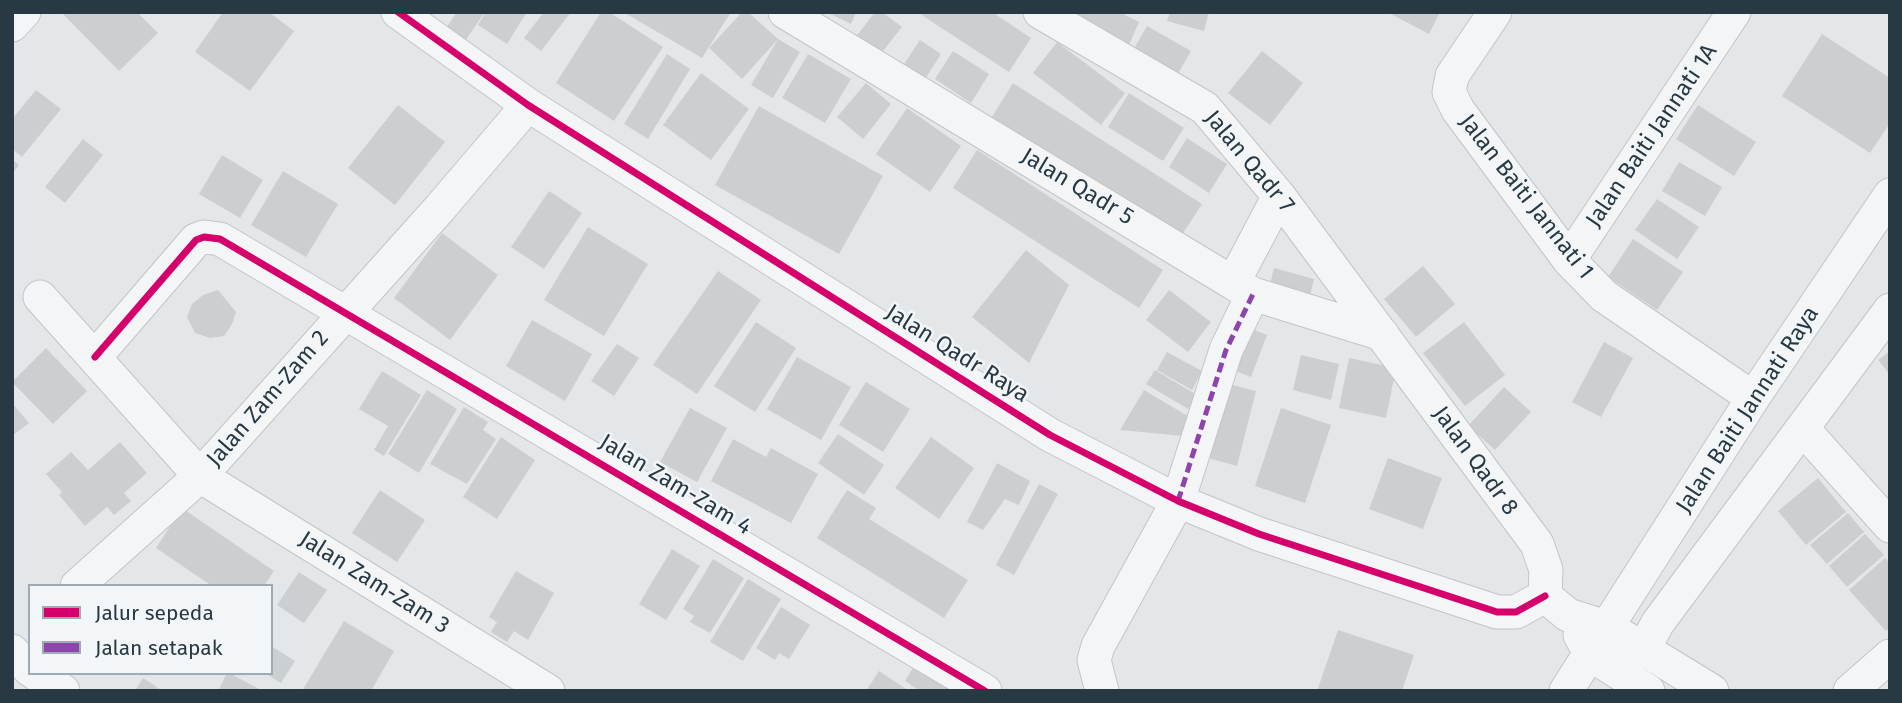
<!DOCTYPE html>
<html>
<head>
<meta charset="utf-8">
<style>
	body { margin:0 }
	#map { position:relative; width:1902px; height:703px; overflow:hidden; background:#e4e7e9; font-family:"Fira Sans",sans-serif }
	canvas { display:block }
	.frame { position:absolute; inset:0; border:14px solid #283944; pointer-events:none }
	.legend { position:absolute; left:28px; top:584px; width:245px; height:91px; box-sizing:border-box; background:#f2f6f8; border:2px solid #a1aab0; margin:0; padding:9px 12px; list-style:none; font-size:21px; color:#283944 }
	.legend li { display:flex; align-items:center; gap:14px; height:35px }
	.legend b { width:35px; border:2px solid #a1aab0 }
</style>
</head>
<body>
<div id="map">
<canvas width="1902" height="703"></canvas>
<div class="frame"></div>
<ul class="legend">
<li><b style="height:9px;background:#d6006c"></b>Jalur sepeda</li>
<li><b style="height:9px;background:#8e44ad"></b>Jalan setapak</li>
</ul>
</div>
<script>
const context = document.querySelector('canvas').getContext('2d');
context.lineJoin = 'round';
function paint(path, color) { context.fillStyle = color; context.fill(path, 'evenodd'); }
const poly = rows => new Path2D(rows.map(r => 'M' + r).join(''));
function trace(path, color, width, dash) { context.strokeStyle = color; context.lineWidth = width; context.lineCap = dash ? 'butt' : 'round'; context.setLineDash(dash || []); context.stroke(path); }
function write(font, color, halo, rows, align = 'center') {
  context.font = font + ' "Fira Sans",sans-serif'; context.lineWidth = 5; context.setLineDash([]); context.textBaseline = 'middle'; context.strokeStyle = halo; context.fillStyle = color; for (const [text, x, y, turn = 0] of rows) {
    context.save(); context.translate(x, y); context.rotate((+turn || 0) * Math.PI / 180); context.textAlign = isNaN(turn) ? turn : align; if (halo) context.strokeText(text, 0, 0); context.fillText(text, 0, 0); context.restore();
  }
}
paint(poly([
	[65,12,137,12,158,33,119,71,63,14],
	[223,12,269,12,294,31,250,91,195,52],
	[457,12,485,12,465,41,446,28],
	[486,12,527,12,507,44,478,25],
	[544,12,571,12,541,51,524,38],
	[601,12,609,12,663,47,614,121,556,83],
	[623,12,731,12,702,58],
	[742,12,748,12,778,39,800,52,773,98,751,85,778,39,742,79,709,48],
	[826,12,856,12,851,24],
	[875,12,882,12,902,27,879,56,855,38],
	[917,12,992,12,1031,38,1009,72],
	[1075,12,1119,12,1139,22,1129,45,1072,19],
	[1170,12,1209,12,1204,31,1167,21],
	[1387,12,1440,12,1429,34],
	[1147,26,1191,51,1174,81,1130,56],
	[1822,34,1890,78,1890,123,1870,153,1782,96],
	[920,40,941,54,924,81,902,67],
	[1057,42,1125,93,1101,125,1033,73],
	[953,51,989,74,971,103,935,79],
	[1262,51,1303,83,1270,125,1228,93],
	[667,54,690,69,648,139,624,124],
	[808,54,851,79,825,123,782,98],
	[701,73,749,109,711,160,663,125],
	[866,83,891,104,863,139,837,117],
	[1013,83,1202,204,1180,238,990,120],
	[36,90,61,109,22,157,12,149,12,119],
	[1129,93,1184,128,1163,161,1108,127],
	[398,105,445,142,395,205,348,168],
	[1698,105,1756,142,1734,176,1676,139],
	[759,106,883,176,839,254,715,185],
	[907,108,961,146,930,192,876,154],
	[1187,138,1227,164,1209,193,1169,167],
	[83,139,103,155,65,203,45,187],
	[977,150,1163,270,1139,308,953,188],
	[222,155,263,180,240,218,199,194],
	[12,159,19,165,12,174],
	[1679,162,1722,187,1705,216,1662,191],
	[283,171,338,204,306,257,251,225],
	[549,191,582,213,544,269,511,247],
	[1657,199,1699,227,1677,259,1635,230],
	[588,227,648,264,604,336,544,300],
	[442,233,498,275,450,340,394,298],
	[1633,239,1683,272,1657,310,1608,277],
	[1026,250,1069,285,1029,363,972,317],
	[1423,266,1455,304,1416,337,1384,299],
	[1274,268,1314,279,1309,300,1269,289],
	[718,271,761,300,697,394,653,365],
	[218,290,236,312,232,324,224,336,210,338,195,333,187,317,192,304,203,295],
	[1169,290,1211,322,1188,352,1146,320],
	[532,320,592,354,565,401,506,366],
	[756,322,796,348,755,412,714,386],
	[1464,322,1505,375,1465,406,1423,353],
	[1242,325,1267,335,1251,377,1225,367],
	[1604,342,1633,358,1601,417,1572,402],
	[617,344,639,358,614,396,591,381],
	[46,348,87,391,53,424,12,382],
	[1890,351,1890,375,1878,360],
	[1167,352,1202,371,1192,390,1157,370],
	[1301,355,1339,364,1331,400,1293,390],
	[797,357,851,387,821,440,767,409],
	[1349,358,1396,368,1386,418,1339,408],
	[1155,370,1197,395,1188,409,1146,384],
	[382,371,421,395,384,456,374,450,388,426,359,409],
	[1217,381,1256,391,1237,466,1197,455],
	[866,382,910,409,883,452,839,425],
	[1504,387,1531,412,1495,450,1468,426],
	[427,390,457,409,419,473,388,454],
	[1144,390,1191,418,1183,436,1120,430],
	[12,403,29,423,12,436],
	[464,407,488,422,483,430,496,439,467,484,430,464],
	[690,408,727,428,697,482,660,462],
	[1281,408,1331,425,1305,503,1255,486],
	[838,434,884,465,864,495,818,463],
	[501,437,535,460,497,519,463,497],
	[931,437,974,468,939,519,895,488],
	[733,439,766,457,771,448,818,474,791,523,711,481],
	[120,442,147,473,124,493,131,501,114,515,107,507,85,526,59,495,62,492,46,474,71,452,88,470],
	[1388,458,1442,478,1423,529,1369,509],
	[997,463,1030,481,1019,505,1005,499,983,530,967,522],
	[1818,478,1846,512,1806,545,1778,511],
	[1039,484,1058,494,1014,575,996,565],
	[380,490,425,520,397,562,352,533],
	[847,490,876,508,869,519,968,580,944,618,817,538],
	[182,508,274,571,264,586,212,586,156,548],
	[1848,513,1864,532,1827,564,1810,545],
	[1865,534,1884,555,1847,587,1829,566],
	[672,549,700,566,666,620,639,604],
	[1885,558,1890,563,1890,628,1886,631,1849,590],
	[713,559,744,578,710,633,690,622,694,616,683,609],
	[516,571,554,593,528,640,514,631,507,642,491,632,497,622,489,617],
	[299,572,327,590,304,623,277,605],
	[748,579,781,599,743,661,710,642],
	[781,607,810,625,789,659,779,653,775,660,756,648],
	[344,621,394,651,371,691,302,691],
	[1338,630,1414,655,1402,691,1317,691],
	[271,646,295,661,281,683,265,673,271,673],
	[917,661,954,683,950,691,920,691,905,681],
	[879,671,909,691,866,691],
	[227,673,229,673,263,691,218,691],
	[143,678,163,691,135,691]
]), '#cccfd1');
const minor = poly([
	[398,12,528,105,1050,435,1178,501,1259,534,1497,612,1516,612,1545,596],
	[785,12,1233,283,1253,294,1382,334],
	[1040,12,1205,108,1279,196,1537,544,1546,570,1545,596],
	[1495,12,1452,76,1449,92,1458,110,1569,260,1604,296,1753,398],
	[12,25,24,12],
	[1569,260,1734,12],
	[1233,283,1279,196],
	[40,297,200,476,548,691],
	[95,357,196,240,204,237,220,239,985,691],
	[1803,429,1890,526],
	[77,586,200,476,440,208,528,105],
	[1545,596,1568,615,1609,628,1712,691],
	[1580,635,1591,655,1648,691],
	[12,651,30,670],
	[1643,651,1657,624,1890,310],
	[35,673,63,691],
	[1102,691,1094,660,1098,646,1178,501,1226,350,1253,294],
	[1566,691,1753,398,1890,195],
	[1850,691,1890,656]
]);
trace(minor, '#c2c5c7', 35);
trace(minor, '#f3f5f6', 33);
trace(poly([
	[1178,501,1226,350,1253,294]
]), '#8e44ad', 5, [10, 5]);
trace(poly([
	[398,12,528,105,1050,435,1178,501,1259,534,1497,612,1516,612,1545,596],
	[95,357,196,240,204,237,220,239,985,691]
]), '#d6006c', 7);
write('23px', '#283944', '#f2f6f8', [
	["Jalan Baiti Jannati 1A",1652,136,-56],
	["Jalan Qadr 7",1249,162,50],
	["Jalan Qadr 5",1077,187,31],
	["Jalan Baiti Jannati 1",1526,197,52],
	["Jalan Qadr Raya",957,354,32],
	["Jalan Zam-Zam 2",268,399,-49],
	["Jalan Baiti Jannati Raya",1748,410,-57],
	["Jalan Qadr 8",1475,461,54],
	["Jalan Zam-Zam 4",675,485,31],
	["Jalan Zam-Zam 3",374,583,32]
]);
</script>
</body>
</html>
